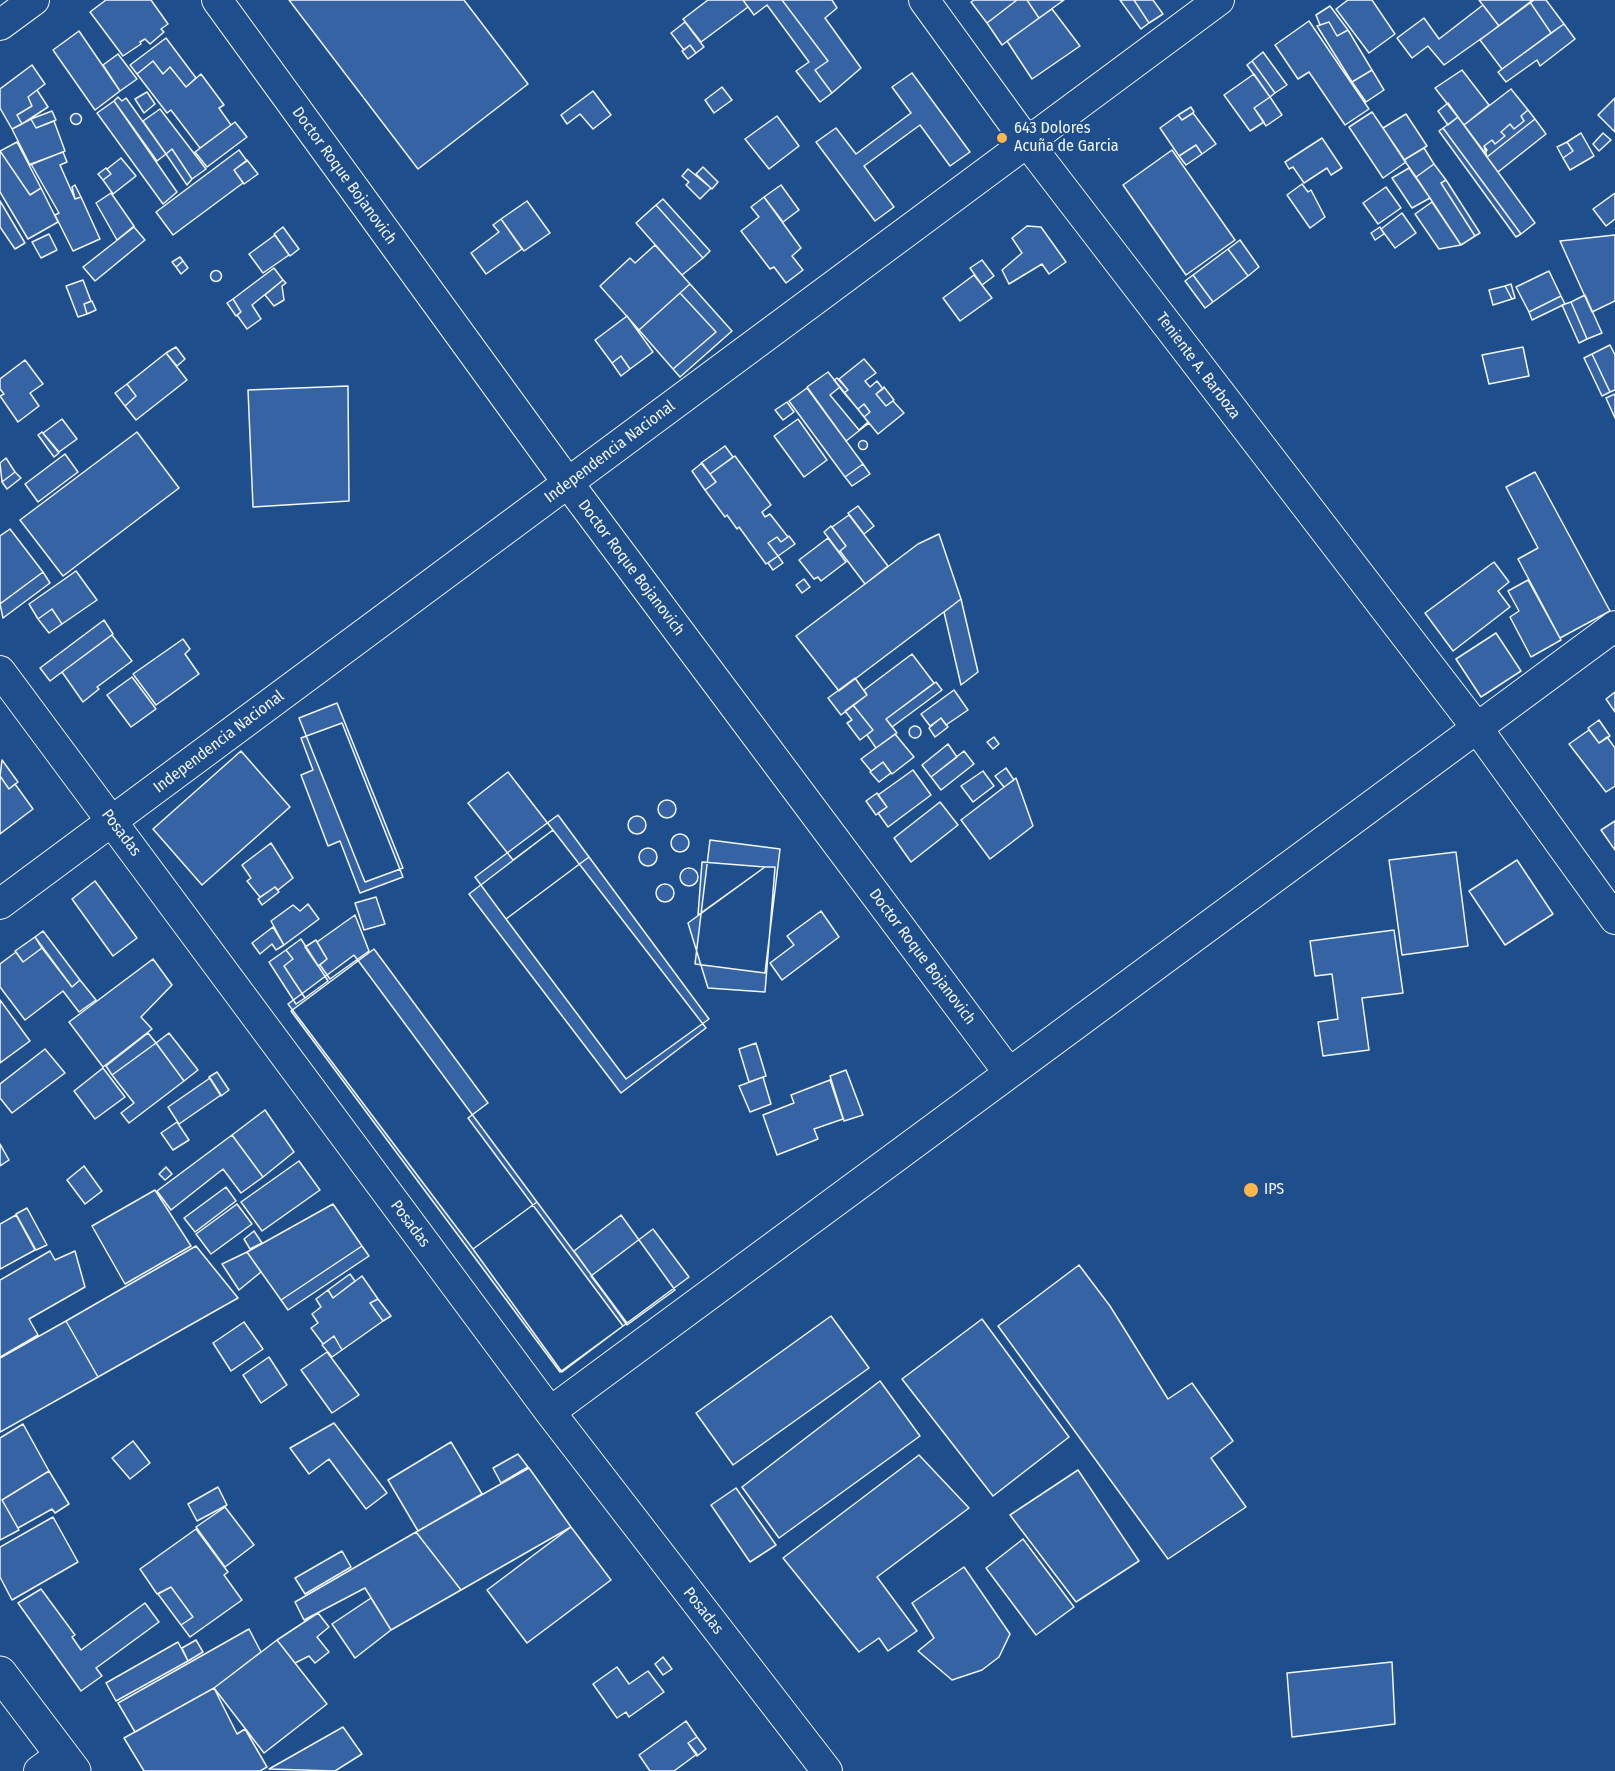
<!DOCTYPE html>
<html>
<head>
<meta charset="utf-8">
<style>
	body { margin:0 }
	canvas { display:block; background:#1f4e8c }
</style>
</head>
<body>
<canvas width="1615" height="1771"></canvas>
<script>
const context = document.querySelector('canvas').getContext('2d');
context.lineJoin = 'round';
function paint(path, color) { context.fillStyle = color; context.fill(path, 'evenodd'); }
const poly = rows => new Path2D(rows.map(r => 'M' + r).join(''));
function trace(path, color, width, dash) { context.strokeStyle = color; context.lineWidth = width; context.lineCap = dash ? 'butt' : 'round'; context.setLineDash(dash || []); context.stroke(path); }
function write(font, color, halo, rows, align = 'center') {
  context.font = font + ' "Fira Sans Condensed",sans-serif'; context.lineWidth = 4.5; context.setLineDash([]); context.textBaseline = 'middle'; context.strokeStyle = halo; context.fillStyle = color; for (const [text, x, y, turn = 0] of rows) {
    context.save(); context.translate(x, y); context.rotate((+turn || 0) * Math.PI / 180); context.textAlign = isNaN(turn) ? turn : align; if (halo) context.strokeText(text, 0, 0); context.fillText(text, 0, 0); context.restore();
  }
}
const building = poly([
	[106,0,151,0,168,24,161,29,164,32,150,44,145,39,140,42,141,44,123,56,90,12,106,0],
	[289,0,464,0,528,84,418,169,289,0],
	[708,0,743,0,748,7,701,42,683,19,708,0],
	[743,0,782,0,828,61,815,70,832,93,820,102,796,71,809,62,767,5,754,15,743,0],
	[782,0,832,0,837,8,825,18,861,68,832,93,815,70,828,61,782,0],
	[974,0,1017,0,987,23,971,2,974,0],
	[1017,0,1027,0,1039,18,1002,45,987,23,1017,0],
	[1027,0,1064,0,1039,18,1027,0],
	[1120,0,1134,0,1149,23,1141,29,1120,0],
	[1134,0,1153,0,1163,14,1149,23,1134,0],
	[1348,0,1372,0,1395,34,1369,53,1336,9,1348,0],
	[1479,0,1534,0,1499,26,1479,0],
	[1534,0,1546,0,1564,24,1551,33,1530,2,1534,0],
	[1530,2,1551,33,1502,69,1480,40,1530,2],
	[1483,5,1499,26,1444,65,1428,46,1412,58,1397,38,1424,18,1439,39,1483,5],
	[1330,6,1348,30,1337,36,1329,22,1320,25,1316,15,1330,6],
	[1052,9,1080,46,1032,79,1007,41,1052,9],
	[1309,21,1369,109,1345,125,1309,72,1298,79,1275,45,1309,21],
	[685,22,704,47,696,53,690,45,684,50,671,33,685,22],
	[1329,22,1337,36,1348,30,1372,70,1352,82,1317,26,1329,22],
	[1564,24,1575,39,1540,66,1537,60,1506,82,1498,72,1564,24],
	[79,31,120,91,95,110,53,50,79,31],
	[166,38,196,78,186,87,170,67,163,74,153,61,137,74,130,65,166,38],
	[690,45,696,53,688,59,682,51,690,45],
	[1263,52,1287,85,1275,93,1252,61,1263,52],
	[118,54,137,79,120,91,103,65,118,54],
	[153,61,163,74,170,67,186,87,201,74,224,105,219,108,231,125,200,148,171,110,167,113,137,74,153,61],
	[1252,61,1275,93,1270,97,1247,65,1252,61],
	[32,65,45,84,28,97,32,106,17,115,22,124,12,129,0,108,0,89,32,65],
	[1372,70,1384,90,1366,102,1352,82,1372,70],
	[1462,70,1489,105,1464,125,1435,88,1462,70],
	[912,73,970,152,950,166,920,125,864,166,894,207,875,221,816,142,836,128,856,154,911,113,892,87,912,73],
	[1254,74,1270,97,1254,108,1264,122,1250,131,1224,95,1254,74],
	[722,87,732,100,714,113,705,100,722,87],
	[1511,89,1528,110,1521,116,1524,121,1514,129,1510,124,1501,132,1505,136,1495,144,1492,140,1484,146,1487,150,1485,153,1464,125,1511,89],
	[37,90,48,107,22,124,17,115,32,106,28,97,37,90],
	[593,91,611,115,593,129,580,114,567,124,561,115,593,91],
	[147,92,155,104,144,113,135,99,147,92],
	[118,97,122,101,126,98,166,154,157,161,114,101,118,97],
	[1270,97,1282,115,1266,126,1254,108,1270,97],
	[1615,98,1615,132,1598,115,1615,98],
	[114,101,177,192,163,204,97,113,114,101],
	[1448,103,1458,117,1448,125,1438,111,1448,103],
	[1191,107,1194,112,1182,120,1178,115,1191,107],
	[160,109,206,169,192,179,172,149,166,154,143,121,160,109],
	[1528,110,1535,119,1487,157,1484,146,1492,140,1495,144,1505,136,1501,132,1510,124,1514,129,1524,121,1521,116,1528,110],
	[52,111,56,120,36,128,31,119,52,111],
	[1372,112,1406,162,1383,178,1349,127,1372,112],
	[1193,113,1216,144,1202,154,1196,145,1179,156,1160,128,1178,115,1182,120,1193,113],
	'70.5 119a5.5 5.5 0 1 1 11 0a5.5 5.5 0 1 1-11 0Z',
	[1406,114,1427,146,1404,160,1383,128,1406,114],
	[777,116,799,146,769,169,745,139,777,116],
	[1458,117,1535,223,1521,234,1443,128,1458,117],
	[31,119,36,128,54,121,65,151,30,165,12,129,31,119],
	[1535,119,1546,134,1498,172,1487,157,1535,119],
	[235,122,247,137,207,167,195,152,235,122],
	[1443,128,1521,234,1516,237,1439,131,1443,128],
	[1581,133,1594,156,1570,170,1563,158,1573,151,1567,142,1581,133],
	[1603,133,1611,140,1599,151,1593,144,1603,133],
	[1322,138,1342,168,1331,175,1327,168,1304,183,1293,167,1289,169,1285,162,1322,138],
	[17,142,41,188,30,195,0,151,17,142],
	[1567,142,1573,151,1563,158,1557,147,1567,142],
	[1196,145,1202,154,1186,165,1179,156,1196,145],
	[1424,148,1434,164,1416,177,1404,160,1424,148],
	[172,149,192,179,187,185,166,154,172,149],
	[239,150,247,161,234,170,243,183,173,235,156,212,239,150],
	[1172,150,1235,240,1186,275,1123,185,1172,150],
	[0,151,30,195,41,188,58,222,28,239,0,192,0,151],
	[63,152,67,162,60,165,75,199,81,197,100,239,73,251,55,215,59,213,31,164,63,152],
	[121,158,136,176,113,194,103,180,111,174,107,169,121,158],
	[247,160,258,174,244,184,234,170,247,160],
	[1434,164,1446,180,1441,183,1475,236,1461,245,1416,177,1434,164],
	[703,167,718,182,712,189,696,174,703,167],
	[106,168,111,174,103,180,98,174,106,168],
	[1409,168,1430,198,1412,208,1392,178,1409,168],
	[688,169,711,188,700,199,686,185,689,182,682,176,688,169],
	[1446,180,1480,233,1475,236,1441,183,1446,180],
	[1302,184,1308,192,1311,190,1325,217,1310,228,1287,195,1302,184],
	[75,185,81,197,75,199,72,187,75,185],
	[781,185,799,210,783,222,764,197,781,185],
	[1386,187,1401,208,1378,224,1363,203,1386,187],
	[111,193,134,226,117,240,96,203,111,193],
	[1615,193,1615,219,1606,226,1593,209,1615,193],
	[764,197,801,248,792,256,803,270,786,283,774,267,770,269,741,231,759,217,751,207,764,197],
	[663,199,710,251,703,258,656,205,663,199],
	[0,201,25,243,15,249,0,227,0,201],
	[527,201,550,233,524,251,501,219,527,201],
	[1432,202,1461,245,1439,249,1415,214,1432,202],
	[656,205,703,258,682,275,636,223,656,205],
	[1402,213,1416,233,1395,248,1381,229,1402,213],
	[501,219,522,249,486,274,471,253,499,232,493,225,501,219],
	[1027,226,1041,227,1066,262,1049,274,1042,264,1009,284,1002,270,1022,253,1012,238,1027,226],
	[134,227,145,240,95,281,83,267,134,227],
	[283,227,299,249,290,256,274,234,283,227],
	[1380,227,1384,234,1375,240,1371,233,1380,227],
	[49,234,57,250,41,258,32,242,49,234],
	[275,235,289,255,263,273,249,254,275,235],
	[1615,235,1615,301,1592,312,1560,241,1615,235],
	[1240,240,1259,267,1248,276,1228,249,1240,240],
	[655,245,690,284,639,330,600,286,630,258,635,263,655,245],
	[1228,249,1248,276,1213,302,1193,275,1228,249],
	[180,257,183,261,176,267,172,262,180,257],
	[982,260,994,276,982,285,970,268,982,260],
	[183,261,188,268,181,274,176,267,183,261],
	[274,268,283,280,252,305,261,319,247,329,237,315,241,312,233,299,274,268],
	'210.5 276a5.5 5.5 0 1 1 11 0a5.5 5.5 0 1 1-11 0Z',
	[1549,271,1561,296,1529,312,1516,287,1549,271],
	[974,275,992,298,960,321,943,298,974,275],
	[1193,275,1213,302,1205,308,1185,281,1193,275],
	[83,280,91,301,84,304,87,314,78,317,66,286,83,280],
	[283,280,286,283,282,286,284,300,274,306,265,295,283,280],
	[690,284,732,331,680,377,673,369,716,332,680,293,690,284],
	[1511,284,1515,298,1512,299,1505,286,1511,284],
	[1505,286,1512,299,1493,305,1489,290,1505,286],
	[680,293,716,332,673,369,639,330,680,293],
	[1585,295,1602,333,1587,339,1571,302,1585,295],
	[1561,296,1565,304,1532,320,1529,312,1561,296],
	[233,299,241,312,236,316,227,303,233,299],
	[92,301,96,310,87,314,84,304,92,301],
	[1571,302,1587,339,1579,343,1562,305,1571,302],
	[627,316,653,352,630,369,621,356,612,363,595,340,627,316],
	[1610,345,1615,355,1615,390,1610,392,1592,354,1610,345],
	[176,347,185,359,177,366,166,353,176,347],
	[1523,347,1529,376,1489,384,1482,355,1523,347],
	[166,353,187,380,136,420,125,406,136,396,127,384,166,353],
	[1592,354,1610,392,1602,396,1584,358,1592,354],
	[621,356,630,369,621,376,612,363,621,356],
	[864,359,876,373,865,381,870,387,877,381,883,389,876,394,886,406,893,401,904,413,878,434,864,417,870,412,864,404,858,409,844,393,848,390,839,379,864,359],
	[25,360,43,384,30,393,39,406,18,422,0,396,4,394,0,389,0,379,25,360],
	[828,372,869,423,846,441,807,387,828,372],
	[837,378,848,390,844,393,834,380,837,378],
	[127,384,136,396,125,406,115,393,127,384],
	[348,386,349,501,253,507,248,390,348,386],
	[840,387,868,422,859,430,830,395,840,387],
	[884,387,894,400,886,406,876,394,884,387],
	[807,388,863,464,845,477,789,401,807,388],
	[1615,394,1615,418,1606,398,1615,394],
	[787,402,794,412,783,420,775,410,787,402],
	[864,404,870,412,864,417,858,409,864,404],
	[62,419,77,439,59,452,43,433,62,419],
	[798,419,827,460,804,477,774,436,798,419],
	[42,432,59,453,54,457,38,435,42,432],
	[137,432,179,488,63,576,20,520,137,432],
	'858.5 445a4.5 4.5 0 1 1 9 0a4.5 4.5 0 1 1-9 0Z',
	[725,446,733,457,710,474,701,463,725,446],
	[65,454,78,472,38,502,25,484,65,454],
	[735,456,771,505,762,512,765,517,770,514,788,537,781,542,777,537,768,543,778,556,766,564,739,527,737,529,727,515,725,517,705,490,716,482,710,474,735,456],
	[6,458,15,472,2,482,0,463,6,458],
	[702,463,716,482,705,490,692,471,702,463],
	[863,464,870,474,852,486,845,477,863,464],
	[15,472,21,478,7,489,2,482,15,472],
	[1535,472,1610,611,1560,638,1518,559,1538,548,1506,487,1535,472],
	[858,506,874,526,864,534,848,513,858,506],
	[849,515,888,566,865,584,840,551,846,546,832,527,849,515],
	[831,526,846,546,839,552,824,532,831,526],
	[10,529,43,572,0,604,0,536,10,529],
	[939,534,961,599,839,691,796,636,918,544,939,534],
	[789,536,795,544,778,556,768,543,777,537,781,542,789,536],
	[828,538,846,562,821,581,818,577,814,579,799,560,828,538],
	[778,556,783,563,773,570,768,563,778,556],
	[1494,562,1509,582,1498,591,1510,607,1453,651,1425,613,1494,562],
	[76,571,97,600,62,624,52,609,38,619,29,604,76,571],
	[43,572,50,583,3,618,0,604,43,572],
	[804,579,810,587,802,593,796,585,804,579],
	[1528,580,1561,640,1531,657,1510,617,1519,611,1508,591,1528,580],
	[961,599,978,672,961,685,944,612,961,599],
	[52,609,62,624,49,633,38,619,52,609],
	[104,620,113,634,50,681,40,668,104,620],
	[1496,633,1521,671,1481,697,1456,659,1496,633],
	[112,635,132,661,97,687,99,689,83,702,62,672,112,635],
	[183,639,190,649,185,654,199,674,156,705,133,674,183,639],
	[912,654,934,683,886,719,897,733,876,748,867,735,873,730,853,705,867,695,864,690,912,654],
	[132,677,156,709,131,727,107,695,132,677],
	[855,678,867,695,841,715,828,698,855,678],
	[936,682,942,690,892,727,886,719,936,682],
	[954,690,968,710,946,725,941,718,930,726,921,714,954,690],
	[1615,692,1615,712,1606,699,1615,692],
	[337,703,403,868,365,882,299,718,337,703],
	[853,705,873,730,860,740,847,723,852,720,845,711,853,705],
	[941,718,948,727,935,737,929,728,941,718],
	[1599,720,1610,736,1599,743,1588,728,1599,720],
	[342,723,403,877,360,893,340,841,328,846,301,775,313,770,301,738,342,723],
	'909 732a6 6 0 1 1 12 0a6 6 0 1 1-12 0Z',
	[1589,730,1599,743,1607,737,1615,748,1615,786,1606,792,1569,744,1589,730],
	[895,734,914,757,892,774,883,762,871,771,861,759,895,734],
	[994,737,999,744,993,749,987,742,994,737],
	[948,744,957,757,931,777,922,765,948,744],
	[241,751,290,807,202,885,153,829,241,751],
	[964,751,974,764,941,790,931,777,964,751],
	[2,760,18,782,9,789,0,776,2,760],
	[883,762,891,773,879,782,870,772,883,762],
	[1006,768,1014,780,1004,787,995,776,1006,768],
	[913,770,931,795,888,827,878,813,887,807,878,795,913,770],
	[983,771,994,786,973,802,961,786,983,771],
	[508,772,553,830,513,860,468,803,508,772],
	[0,776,9,789,15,784,33,809,0,834,0,776],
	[1016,778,1033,826,990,859,961,820,1016,778],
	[877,793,887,807,876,815,866,801,877,793],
	'658 809a9 9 0 1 1 18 0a9 9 0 1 1-18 0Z',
	[940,802,958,825,911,862,894,838,940,802],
	[558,815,589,857,506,919,475,877,558,815],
	'628 825a9 9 0 1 1 18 0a9 9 0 1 1-18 0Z',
	[1615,821,1615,850,1601,830,1615,821],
	[553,830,706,1028,621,1093,469,894,553,830],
	'671 843a9 9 0 1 1 18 0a9 9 0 1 1-18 0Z',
	[710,840,780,849,765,973,695,964,710,840],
	[271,843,293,878,278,890,275,887,260,897,247,881,251,878,242,865,271,843],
	'639 857a9 9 0 1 1 18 0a9 9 0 1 1-18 0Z',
	[1456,852,1468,946,1402,955,1389,860,1456,852],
	[589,857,709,1019,626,1079,506,919,589,857],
	[1517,860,1553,914,1505,945,1469,891,1517,860],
	[702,862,765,867,698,915,702,862],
	[765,867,775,867,765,992,708,988,688,923,765,867],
	'680 877a9 9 0 1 1 18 0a9 9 0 1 1-18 0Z',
	[95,881,137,938,113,956,72,899,95,881],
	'656 893a9 9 0 1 1 18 0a9 9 0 1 1-18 0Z',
	[275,887,279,892,262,905,258,899,275,887],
	[376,897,385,924,364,930,355,903,376,897],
	[308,904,319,919,284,945,271,921,293,905,300,911,308,904],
	[821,911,839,937,782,980,770,963,794,945,787,936,821,911],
	[355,915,369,951,330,979,320,965,327,959,317,942,355,915],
	[273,927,284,945,276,950,272,944,260,954,252,943,273,927],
	[1394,930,1403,993,1362,998,1369,1050,1323,1056,1318,1022,1338,1019,1332,974,1315,976,1310,941,1394,930],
	[43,931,80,980,72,987,35,937,43,931],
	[35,937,42,948,23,962,15,951,35,937],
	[301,939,328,981,305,998,284,966,293,959,286,950,301,939],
	[316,940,327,959,318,966,305,947,316,940],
	[42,948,72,987,80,980,96,1000,79,1012,63,991,25,1020,0,987,0,964,16,952,23,962,42,948],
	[374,949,488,1103,468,1118,623,1326,560,1372,291,1011,374,949],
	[286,950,293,959,284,966,305,998,296,1004,269,962,286,950],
	[354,955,537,1202,473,1249,288,1004,354,955],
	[153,959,172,985,141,1017,152,1029,103,1067,69,1022,153,959],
	[0,1000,30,1041,0,1063,0,1000],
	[148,1033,156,1043,112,1075,106,1066,148,1033],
	[169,1033,198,1070,184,1081,156,1043,169,1033],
	[156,1043,184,1081,129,1123,121,1113,134,1103,112,1075,156,1043],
	[756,1043,766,1076,749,1082,739,1049,756,1043],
	[45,1049,65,1073,12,1113,0,1098,0,1084,45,1049],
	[103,1068,125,1097,95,1119,74,1091,103,1068],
	[846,1070,863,1115,844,1121,830,1076,846,1070],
	[217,1072,229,1090,221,1096,209,1077,217,1072],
	[763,1077,771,1104,750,1112,739,1086,763,1077],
	[210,1078,221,1095,179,1124,168,1107,210,1078],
	[830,1080,843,1119,814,1129,818,1139,777,1155,763,1115,794,1103,791,1095,830,1080],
	[265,1110,294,1152,263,1177,232,1135,265,1110],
	[177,1122,189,1140,173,1150,161,1133,177,1122],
	[232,1135,263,1177,241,1193,223,1169,171,1210,157,1191,232,1135],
	[0,1144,9,1160,0,1166,0,1144],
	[299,1161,320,1190,262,1231,241,1202,299,1161],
	[84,1166,102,1191,85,1204,67,1180,84,1166],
	[166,1167,172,1174,165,1180,159,1174,166,1167],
	[226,1187,236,1201,195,1232,184,1218,226,1187],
	[155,1190,191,1246,125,1284,92,1226,155,1190],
	[537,1202,627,1323,562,1372,473,1249,537,1202],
	[237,1204,252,1224,211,1254,196,1234,237,1204],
	[333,1204,362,1246,281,1300,247,1252,333,1204],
	[27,1208,47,1245,36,1250,16,1214,27,1208],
	[16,1215,35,1250,0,1269,0,1224,16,1215],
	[621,1215,675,1290,627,1325,574,1251,621,1215],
	[653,1229,689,1277,627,1323,591,1276,653,1229],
	[254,1231,262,1243,250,1249,244,1239,254,1231],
	[196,1246,238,1298,98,1377,66,1321,196,1246],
	[362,1246,369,1256,288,1310,281,1300,362,1246],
	[50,1251,55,1260,75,1251,85,1287,29,1319,38,1335,0,1357,0,1280,50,1251],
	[247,1252,261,1272,239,1290,222,1264,247,1252],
	[1079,1265,1110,1306,1168,1399,1192,1383,1233,1441,1211,1458,1246,1507,1168,1559,998,1326,1079,1265],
	[350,1274,355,1281,333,1298,328,1290,350,1274],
	[362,1276,378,1299,370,1303,383,1321,342,1350,334,1336,323,1344,311,1328,318,1323,312,1314,321,1307,316,1299,328,1290,333,1298,362,1276],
	[378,1299,391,1316,383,1321,370,1303,378,1299],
	[831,1316,869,1368,733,1465,696,1413,831,1316],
	[982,1319,1069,1437,993,1496,902,1379,982,1319],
	[66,1321,98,1377,0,1432,0,1358,66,1321],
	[244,1322,263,1349,231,1371,213,1343,244,1322],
	[334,1336,342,1350,332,1357,322,1345,334,1336],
	[327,1352,359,1395,332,1413,301,1370,327,1352],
	[269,1357,287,1385,261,1403,243,1375,269,1357],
	[880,1381,920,1436,779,1538,742,1487,880,1381],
	[334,1423,387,1493,366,1509,329,1459,309,1474,290,1448,334,1423],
	[23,1424,49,1471,2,1500,19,1530,0,1540,0,1438,23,1424],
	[133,1441,150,1463,130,1479,112,1458,133,1441],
	[451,1442,482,1494,418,1531,388,1480,451,1442],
	[518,1454,528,1467,501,1483,493,1468,518,1454],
	[919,1455,969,1508,877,1577,917,1631,888,1651,879,1638,859,1652,783,1558,919,1455],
	[529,1468,571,1527,461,1590,416,1532,529,1468],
	[1078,1470,1139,1561,1076,1602,1010,1515,1078,1470],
	[49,1471,69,1504,55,1513,52,1509,18,1528,2,1500,49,1471],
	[218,1487,227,1505,197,1521,188,1504,218,1487],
	[736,1488,776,1545,750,1562,711,1505,736,1488],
	[225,1507,254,1545,225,1567,196,1527,225,1507],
	[53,1517,78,1562,12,1600,0,1577,0,1547,53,1517],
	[571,1527,611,1580,527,1643,487,1590,571,1527],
	[196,1529,228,1572,224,1575,242,1600,190,1637,181,1625,193,1617,171,1587,157,1594,140,1569,196,1529],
	[416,1532,461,1590,391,1630,365,1588,304,1620,295,1602,416,1532],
	[1023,1539,1074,1607,1036,1635,986,1568,1023,1539],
	[342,1551,351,1567,305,1594,295,1578,342,1551],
	[964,1567,1010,1634,999,1657,982,1670,952,1680,918,1651,934,1638,912,1603,964,1567],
	[171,1587,193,1617,181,1625,158,1594,171,1587],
	[41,1589,75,1635,72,1637,81,1650,145,1603,159,1622,96,1668,102,1676,81,1691,18,1603,41,1589],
	[371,1598,391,1630,355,1658,332,1624,371,1598],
	[318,1613,329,1627,317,1637,329,1652,315,1663,309,1656,295,1663,277,1640,318,1613],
	[249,1629,261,1652,214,1688,135,1732,118,1703,249,1629],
	[196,1640,203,1652,188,1661,182,1648,196,1640],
	[277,1640,327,1704,264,1753,214,1688,277,1640],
	[178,1642,188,1661,116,1701,106,1683,178,1642],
	[663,1657,672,1669,663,1675,655,1664,663,1657],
	[1392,1662,1395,1724,1292,1737,1287,1673,1392,1662],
	[617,1667,629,1684,648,1671,664,1692,629,1717,626,1712,617,1718,593,1684,617,1667],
	[214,1688,237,1734,245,1729,267,1767,260,1771,144,1771,124,1738,214,1688],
	[686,1721,697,1737,688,1743,697,1754,674,1771,650,1771,639,1755,686,1721],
	[343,1727,362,1754,335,1771,269,1769,343,1727],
	[697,1737,706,1749,697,1756,688,1743,697,1737]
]);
paint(building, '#3563a3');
trace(building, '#f2f6ff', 1.5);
const minor = poly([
	[217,0,568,483,1009,1073],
	[924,0,1027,142,1477,728,1615,919],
	[0,25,34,0],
	[0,671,550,1412,827,1771],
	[0,904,1219,0],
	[550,1412,1615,626],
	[39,1771,62,1754]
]);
const trunk = poly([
	[0,1673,74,1771]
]);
trace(minor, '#f2f6ff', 32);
trace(trunk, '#f2f6ff', 35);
trace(minor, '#1f4e8c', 30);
trace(trunk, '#1f4e8c', 33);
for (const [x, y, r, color] of [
	[1002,138,6,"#ffb74d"],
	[1251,1190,8,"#ffb74d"]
]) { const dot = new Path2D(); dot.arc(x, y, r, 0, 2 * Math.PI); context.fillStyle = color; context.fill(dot); trace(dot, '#1f4e8c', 2); }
write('16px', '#f2f6ff', '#1f4e8c', [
	["643 Dolores",1014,129],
	["Acuña de Garcia",1014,147],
	["IPS",1264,1190]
], 'left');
write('16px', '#f2f6ff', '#1f4e8c', [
	["Doctor Roque Bojanovich",344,176,54],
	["Teniente A. Barboza",1198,366,53],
	["Independencia Nacional",610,452,-37],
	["Doctor Roque Bojanovich",631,568,53],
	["Independencia Nacional",219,742,-37],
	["Posadas",121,833,53],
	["Doctor Roque Bojanovich",922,957,53],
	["Posadas",410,1224,53],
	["Posadas",703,1611,52]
]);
</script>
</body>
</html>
